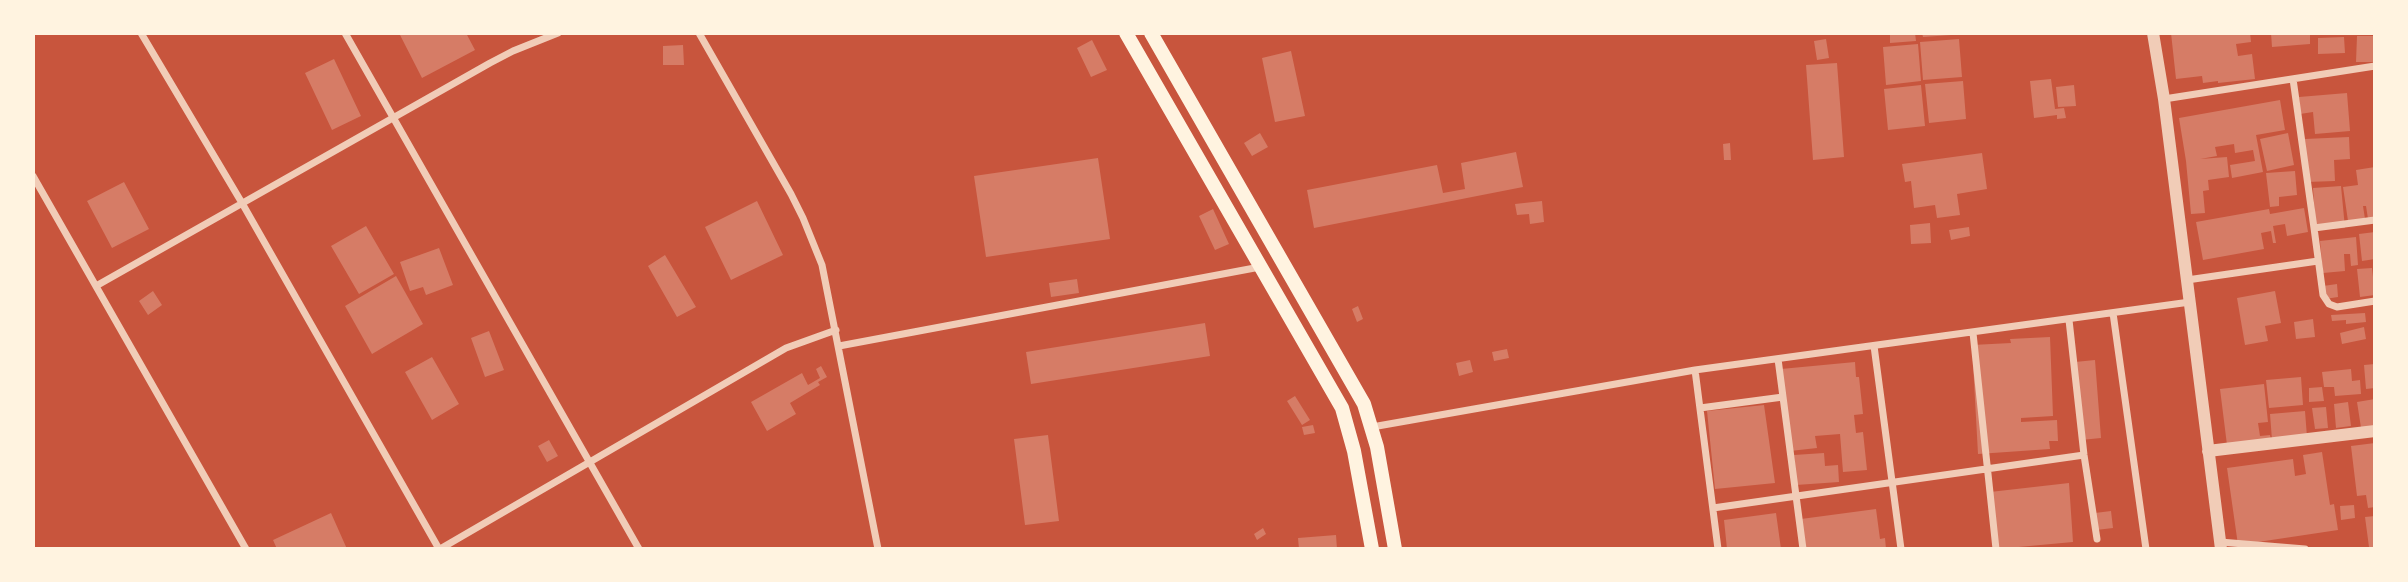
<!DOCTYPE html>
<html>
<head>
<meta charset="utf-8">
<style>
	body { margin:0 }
	#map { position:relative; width:2408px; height:582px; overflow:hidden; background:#c8553d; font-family:"PT Sans Narrow",sans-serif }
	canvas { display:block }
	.frame { position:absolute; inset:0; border:35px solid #fff3e0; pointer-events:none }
</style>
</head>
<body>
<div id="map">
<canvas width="2408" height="582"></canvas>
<div class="frame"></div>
</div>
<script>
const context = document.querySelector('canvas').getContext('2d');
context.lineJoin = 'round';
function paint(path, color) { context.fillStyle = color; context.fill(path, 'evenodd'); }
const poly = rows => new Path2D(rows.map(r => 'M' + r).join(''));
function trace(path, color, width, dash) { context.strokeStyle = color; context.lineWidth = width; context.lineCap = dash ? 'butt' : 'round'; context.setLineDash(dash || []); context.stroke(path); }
paint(poly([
	[399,33,466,33,475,50,422,78],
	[1890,33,1915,33,1916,41,1890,43],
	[1922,33,1951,33,1951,35,1923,37],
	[2171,33,2250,33,2251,42,2236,44,2238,56,2252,54,2255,79,2218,83,2218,81,2203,83,2202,76,2176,79],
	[2271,33,2310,33,2310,44,2272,47],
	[2357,36,2375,36,2375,62,2356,62],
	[2344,37,2345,53,2318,54,2318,38],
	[1826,39,1829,58,1817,60,1814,41],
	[1959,39,1962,77,1923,80,1920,42],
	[1092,40,1107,70,1091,77,1077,48],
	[1918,44,1921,81,1886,85,1883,47],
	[683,45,684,65,663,65,663,46],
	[1291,51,1305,116,1275,122,1262,58],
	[334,59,361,116,332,130,305,73],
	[1837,63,1844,157,1813,160,1806,65],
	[2051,79,2055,109,2064,108,2066,118,2057,119,2057,115,2034,118,2030,81],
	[1963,81,1966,119,1929,123,1925,84],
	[1921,85,1925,126,1888,130,1884,89],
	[2074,85,2076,106,2058,107,2056,87],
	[2347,93,2350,131,2315,134,2313,112,2300,114,2299,97],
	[2280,100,2285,130,2256,135,2263,172,2232,178,2230,165,2255,161,2253,150,2235,153,2234,144,2215,147,2217,156,2200,159,2227,157,2229,177,2208,180,2209,190,2203,191,2205,213,2191,214,2186,161,2179,118],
	[1260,133,1268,147,1252,156,1244,143],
	[2288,133,2294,165,2267,171,2260,139],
	[2349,137,2350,159,2334,160,2335,181,2307,182,2305,139],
	[1730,143,1731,160,1724,160,1723,144],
	[1516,152,1523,187,1314,228,1307,190,1437,165,1443,193,1465,189,1461,163],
	[1982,153,1987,189,1957,194,1960,215,1937,218,1935,205,1914,208,1911,181,1905,182,1902,164],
	[1098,158,1110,239,986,257,974,176],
	[2375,167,2375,219,2368,219,2366,206,2363,206,2365,219,2348,221,2343,187,2358,185,2356,170],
	[2295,171,2297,195,2279,197,2279,206,2270,207,2266,173],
	[124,182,149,229,112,248,87,201],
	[2341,186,2345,228,2316,230,2313,188],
	[757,201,783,255,731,280,705,227],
	[1542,201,1544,222,1530,224,1529,214,1517,215,1515,204],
	[2304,208,2308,232,2287,236,2285,224,2273,226,2276,243,2273,243,2271,231,2261,233,2264,249,2203,260,2196,222,2269,209,2270,214],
	[1213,209,1229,244,1215,250,1199,216],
	[1930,223,1931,243,1911,244,1910,225],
	[366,226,394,274,359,294,331,246],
	[1969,227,1970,236,1951,240,1949,230],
	[2375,232,2375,259,2362,261,2359,234],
	[2356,237,2358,265,2351,266,2350,254,2344,254,2345,271,2323,273,2320,241],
	[439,248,453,285,426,295,423,287,410,291,400,262],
	[665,255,696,307,677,317,648,266],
	[2372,268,2375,295,2360,297,2357,269],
	[396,276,423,324,372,354,345,306],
	[1077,279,1079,293,1051,297,1049,283],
	[2337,284,2338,297,2325,299,2323,286],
	[153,291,162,305,148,315,139,301],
	[2275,291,2281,323,2265,326,2268,341,2245,345,2237,298],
	[1358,306,1363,319,1357,322,1352,309],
	[2365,313,2366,322,2346,324,2346,320,2332,321,2331,315],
	[2313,319,2315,337,2296,339,2294,322],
	[1205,323,1210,356,1031,384,1026,352],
	[2364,327,2366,339,2342,344,2340,333],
	[489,331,504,370,485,377,471,338],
	[2050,337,2053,416,2021,418,2021,422,2057,420,2058,441,2049,441,2050,449,1978,454,1972,345,2011,343,2010,339],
	[1507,349,1509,358,1494,361,1492,352],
	[432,357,459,404,432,420,405,372],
	[1470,360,1473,372,1459,376,1456,363],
	[2095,360,2101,438,2081,440,2075,362],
	[1855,362,1856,377,1859,377,1863,414,1854,415,1856,433,1863,432,1867,470,1843,472,1840,434,1815,436,1817,448,1790,451,1781,369],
	[2375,364,2375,388,2366,389,2364,365],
	[821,366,827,377,818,382,820,385,790,403,796,414,767,431,751,402,802,373,808,385,820,378,816,369],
	[2351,369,2352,381,2360,380,2361,394,2335,396,2334,387,2324,387,2322,372],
	[2301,377,2303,405,2269,408,2266,380],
	[2264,384,2268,422,2258,423,2260,436,2270,435,2271,440,2227,445,2220,389],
	[2322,387,2324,401,2309,402,2309,388],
	[1295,396,1310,420,1302,425,1287,401],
	[2375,399,2375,432,2362,434,2357,402],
	[2348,402,2351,426,2336,428,2334,404],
	[1764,405,1775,483,1715,489,1707,411],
	[2326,407,2328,428,2315,429,2312,408],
	[2305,411,2307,437,2272,440,2270,414],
	[1313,425,1315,433,1304,435,1302,427],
	[1048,435,1059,521,1025,525,1014,439],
	[549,440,558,456,547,462,538,446],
	[2375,443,2375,507,2368,508,2366,495,2357,496,2351,446],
	[2322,452,2330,505,2334,504,2338,530,2238,545,2227,468,2293,459,2295,476,2306,474,2303,455],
	[1824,453,1825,466,1838,465,1839,482,1796,485,1794,455],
	[2069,483,2073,542,1997,549,1990,492],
	[2354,505,2355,518,2341,520,2340,506],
	[1876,509,1880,539,1885,538,1886,549,1805,549,1801,519],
	[2111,511,2113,528,2096,530,2095,513],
	[331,513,347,549,277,549,273,540],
	[1776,513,1781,549,1727,549,1724,520],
	[2375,516,2375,547,2369,547,2365,517],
	[1263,528,1266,534,1257,540,1254,534],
	[1336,535,1337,549,1299,549,1298,538]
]), '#d67c66');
trace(poly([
	[141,33,242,203,439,549],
	[345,33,639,549],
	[699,33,791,194,803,218,822,265,878,549],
	[2293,79,2314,228,2375,220],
	[2164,99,2375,66],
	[33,176,246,549],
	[2314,228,2323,295,2329,304,2337,307,2375,301],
	[2187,280,2318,261],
	[96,286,490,63,513,51,558,33],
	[2113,313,2146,549],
	[2069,320,2084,455,2097,539],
	[1973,333,1996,549],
	[839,346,1260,267],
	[1874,346,1901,549],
	[1778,359,1803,549],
	[1695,370,1718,549],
	[1700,408,1783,397],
	[1372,427,1695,370,2190,302],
	[1713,508,2084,455],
	[2220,542,2305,549],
	[440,549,786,348,836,330]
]), '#f1ccb7', 7);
trace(poly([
	[2153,33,2164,99,2221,549],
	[2208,451,2375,431]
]), '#f1ccb7', 12);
trace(poly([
	[1126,33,1342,408,1354,451,1372,549],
	[1151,33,1364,404,1377,447,1395,549]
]), '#fff3e0', 14);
</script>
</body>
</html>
